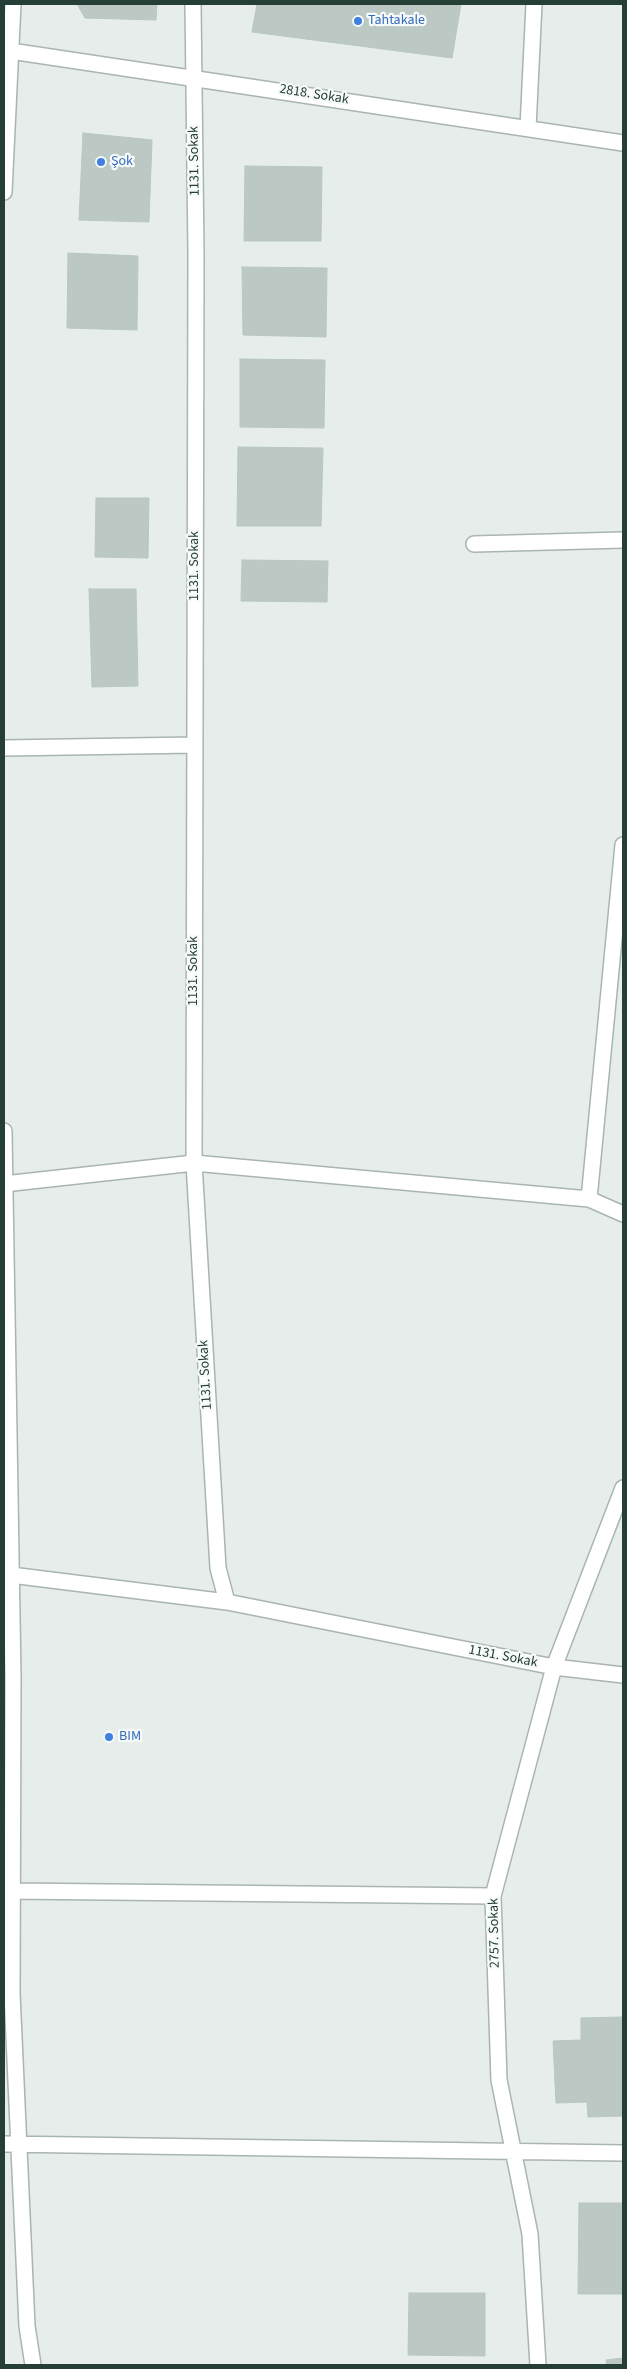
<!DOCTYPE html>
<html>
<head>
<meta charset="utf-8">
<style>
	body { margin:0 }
	#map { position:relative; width:627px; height:2369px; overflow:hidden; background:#e6edea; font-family:"Source Sans 3",sans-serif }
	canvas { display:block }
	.frame { position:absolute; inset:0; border:5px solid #263e38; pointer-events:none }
</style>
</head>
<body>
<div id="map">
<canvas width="627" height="2369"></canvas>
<div class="frame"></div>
</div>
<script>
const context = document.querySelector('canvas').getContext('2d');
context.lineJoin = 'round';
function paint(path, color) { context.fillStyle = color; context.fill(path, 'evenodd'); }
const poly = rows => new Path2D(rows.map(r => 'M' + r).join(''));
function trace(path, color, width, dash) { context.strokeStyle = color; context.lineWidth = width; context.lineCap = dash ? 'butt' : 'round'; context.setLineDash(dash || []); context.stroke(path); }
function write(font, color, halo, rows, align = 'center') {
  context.font = font + ' "Source Sans 3",sans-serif'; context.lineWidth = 4.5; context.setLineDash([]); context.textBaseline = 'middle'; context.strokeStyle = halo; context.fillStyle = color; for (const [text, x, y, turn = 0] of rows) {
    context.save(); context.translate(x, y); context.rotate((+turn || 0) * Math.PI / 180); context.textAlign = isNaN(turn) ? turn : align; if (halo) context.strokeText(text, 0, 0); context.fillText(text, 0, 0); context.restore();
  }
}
const building = poly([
	[77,4,157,4,156,20,85,18,77,4],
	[257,4,461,4,452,58,252,32,257,4],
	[83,133,152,140,149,222,79,220,83,133],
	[245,166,322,167,321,241,244,241,245,166],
	[68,253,138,256,137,330,67,328,68,253],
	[242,267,327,268,326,337,243,335,242,267],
	[240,359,325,360,324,428,240,427,240,359],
	[238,447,323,448,321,526,237,526,238,447],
	[96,498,149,498,148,558,95,557,96,498],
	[242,560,328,561,327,602,241,601,242,560],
	[89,589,136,589,138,686,92,687,89,589],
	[623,2017,623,2116,588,2117,587,2102,556,2103,553,2041,581,2040,581,2018,623,2017],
	[579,2203,623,2203,623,2294,578,2294,579,2203],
	[409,2293,485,2293,485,2356,408,2355,409,2293],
	[623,2358,623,2365,607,2365,606,2360,623,2358]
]);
paint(building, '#bbc8c3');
trace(building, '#b8c7c1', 1);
const lane = poly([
	[528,128,534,4],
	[474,544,623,540]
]);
const street = poly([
	[193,4,196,254,194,1163,218,1568,227,1602,554,1667,623,1675],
	[4,50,623,143],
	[4,192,13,4],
	[4,748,195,745],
	[4,1131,13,1677,12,1993,27,2326,33,2365],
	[4,1184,194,1163,589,1199,623,1214],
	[589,1199,623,845],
	[11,1575,227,1602],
	[12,1891,493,1896],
	[4,2144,623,2153],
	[538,2365,530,2234,499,2080,493,1896,554,1667,623,1488]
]);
trace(lane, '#a9b5b1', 18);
trace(street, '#a9b5b1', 18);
trace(lane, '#fff', 15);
trace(street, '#fff', 15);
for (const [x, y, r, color] of [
	[358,21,5,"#3f7fe0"],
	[101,162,5,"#3f7fe0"],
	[109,1737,5,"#3f7fe0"]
]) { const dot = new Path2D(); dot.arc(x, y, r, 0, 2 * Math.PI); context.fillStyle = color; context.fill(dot); trace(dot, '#f6faf8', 2); }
write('14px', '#366cbe', '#f6faf8', [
	["Tahtakale",368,21],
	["Şok",111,162],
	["BIM",119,1737]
], 'left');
write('14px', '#263e38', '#f6faf8', [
	["2818. Sokak",314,95,9],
	["1131. Sokak",195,161,-91],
	["1131. Sokak",195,566,-90],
	["1131. Sokak",194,971,-90],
	["1131. Sokak",206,1375,-93],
	["1131. Sokak",503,1657,11],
	["2757. Sokak",495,1933,-91]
]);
</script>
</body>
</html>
